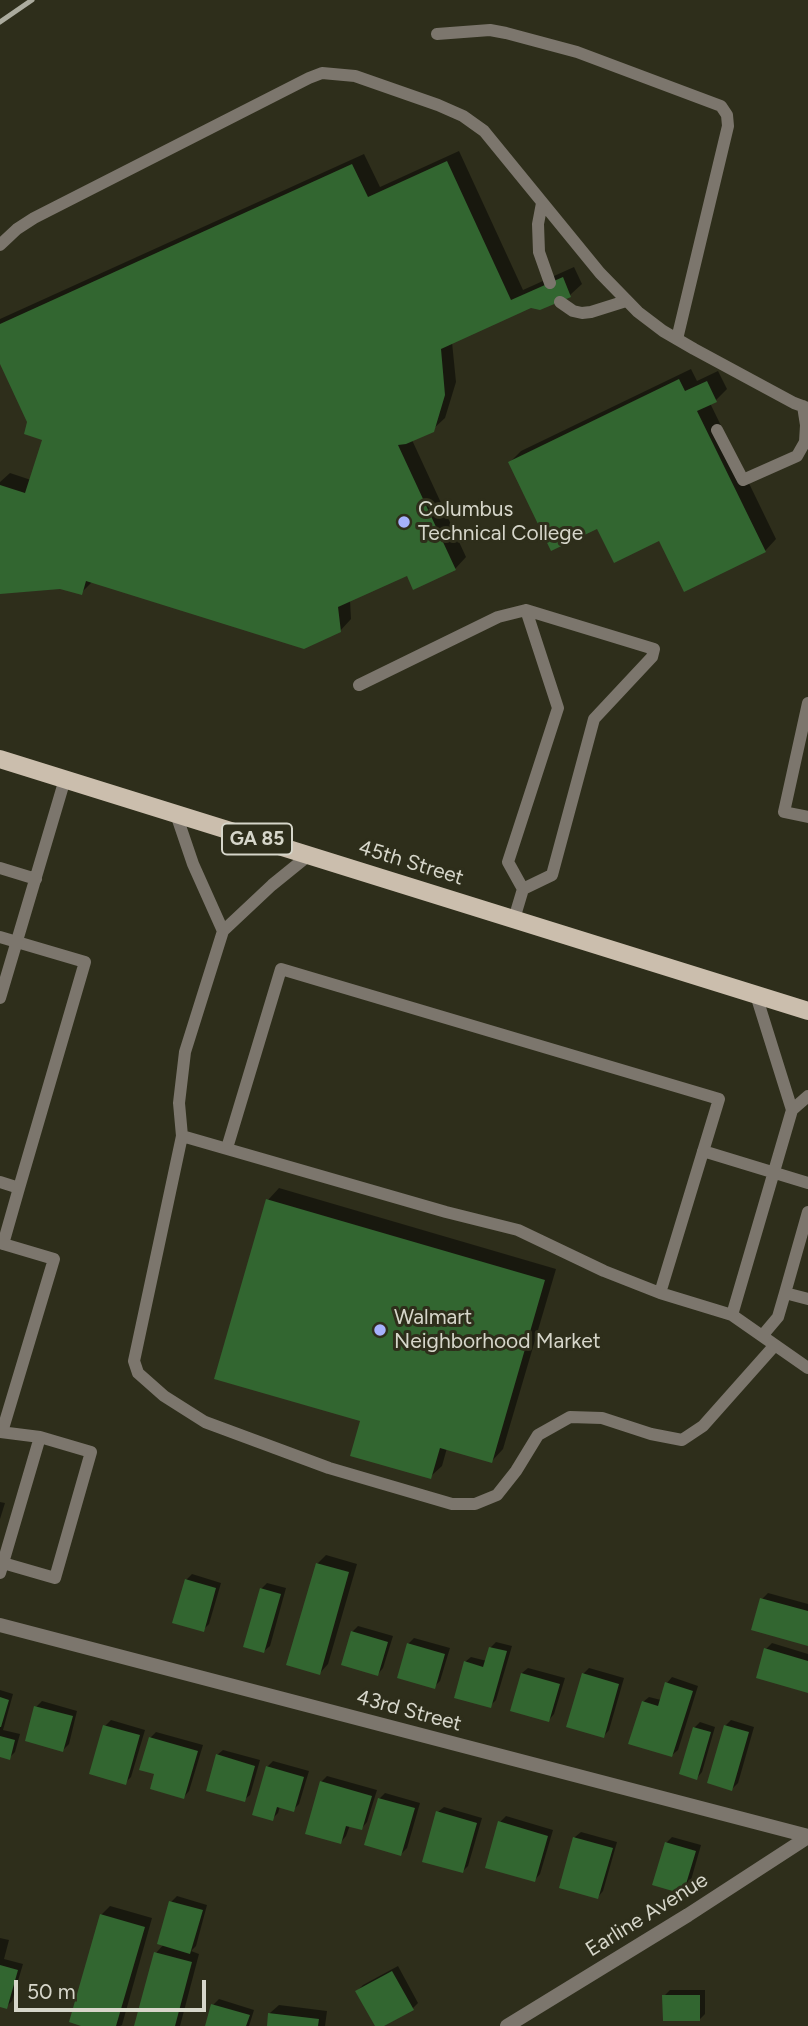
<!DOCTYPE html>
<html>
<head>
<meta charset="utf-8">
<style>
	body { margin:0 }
	#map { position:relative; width:808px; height:2026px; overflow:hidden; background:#2e2e1b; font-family:Figtree,sans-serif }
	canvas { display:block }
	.scale { position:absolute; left:14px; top:1980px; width:192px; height:32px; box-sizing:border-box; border:4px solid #d6d6ca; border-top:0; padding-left:9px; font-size:21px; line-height:24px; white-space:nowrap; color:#d6d6ca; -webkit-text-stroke:5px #2e2e1b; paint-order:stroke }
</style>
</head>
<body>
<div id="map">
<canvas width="808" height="2026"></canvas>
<div class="scale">50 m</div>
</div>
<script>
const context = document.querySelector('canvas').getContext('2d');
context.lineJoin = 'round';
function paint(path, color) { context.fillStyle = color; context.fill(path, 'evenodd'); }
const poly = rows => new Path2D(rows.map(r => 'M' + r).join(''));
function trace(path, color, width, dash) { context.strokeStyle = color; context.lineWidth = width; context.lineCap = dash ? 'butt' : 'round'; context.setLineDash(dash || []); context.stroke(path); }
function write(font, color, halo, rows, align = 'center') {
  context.font = font + ' Figtree,sans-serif'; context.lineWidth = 6; context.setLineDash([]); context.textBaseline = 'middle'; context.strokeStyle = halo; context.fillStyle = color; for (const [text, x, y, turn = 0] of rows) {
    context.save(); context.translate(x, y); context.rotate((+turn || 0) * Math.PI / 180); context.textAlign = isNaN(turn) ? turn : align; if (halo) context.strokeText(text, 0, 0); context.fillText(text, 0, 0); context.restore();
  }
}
paint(poly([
	[459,151,523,290,574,267,582,284,570,295,540,309,531,306,452,342,456,382,445,418,432,430,412,440,466,557,455,569,408,574,350,600,351,619,340,631,93,581,81,593,60,587,0,592,0,482,10,473,31,480,44,439,29,422,0,360,0,319,364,154,380,187],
	[691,369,697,381,718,371,727,389,716,400,710,403,776,539,765,551,660,539,598,526,510,462,521,451],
	[279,1188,556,1269,503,1449,492,1461,447,1448,442,1466,430,1477,362,1420,268,1200],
	[0,1502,5,1503,0,1519],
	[326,1555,357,1564,328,1664,320,1673,317,1564],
	[192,1574,221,1583,209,1624,203,1630,186,1580],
	[267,1583,286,1588,270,1646,264,1651,261,1589],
	[768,1593,808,1604,808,1645,762,1599],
	[358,1626,393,1636,383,1668,378,1674,352,1632],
	[414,1638,450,1648,440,1681,434,1687,408,1644],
	[496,1642,512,1646,496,1700,490,1706,465,1662,471,1657,487,1661,491,1647],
	[772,1643,808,1654,808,1691,766,1649],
	[528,1668,565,1678,554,1714,549,1720,522,1673],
	[589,1668,624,1678,609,1730,604,1736,583,1674],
	[672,1677,698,1686,678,1750,672,1755,643,1702,649,1697,661,1700,667,1683],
	[0,1690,13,1694,3,1730,20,1734,15,1752,9,1758,0,1756],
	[42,1701,77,1711,69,1744,63,1750,36,1707],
	[111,1720,145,1730,131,1777,125,1783,105,1726],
	[731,1720,754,1727,738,1783,732,1789,725,1726],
	[700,1722,715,1727,702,1772,697,1778,694,1728],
	[156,1732,203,1745,189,1791,184,1797,156,1773,150,1738],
	[223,1750,260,1760,250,1795,244,1800,217,1755],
	[273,1761,309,1771,299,1804,293,1810,280,1806,278,1813,272,1819,267,1767],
	[327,1776,377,1790,367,1822,362,1828,350,1825,346,1836,341,1842,321,1782],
	[385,1793,420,1803,407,1848,401,1854,379,1799],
	[444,1807,482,1818,468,1866,463,1871,438,1812],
	[506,1816,553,1830,540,1874,535,1880,500,1822],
	[581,1832,617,1842,603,1891,598,1897,561,1887,575,1837],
	[672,1837,701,1845,689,1887,683,1892,666,1843],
	[177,1896,207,1905,196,1946,191,1951,199,1954,180,2026,136,2026,156,1953,164,1944,171,1902],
	[110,1906,152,1918,122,2025,120,2026,87,2026,101,1915],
	[0,1938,9,1940,4,1959,23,1964,12,2001,6,2007,0,2005],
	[398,1966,418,2003,413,2008,381,2026,377,2026,357,1991,363,1985],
	[670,1990,705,1990,705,2014,699,2020,664,1996],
	[219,1999,254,2010,249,2026,207,2026,213,2005],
	[279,2005,327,2011,325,2026,268,2026,270,2013]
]), '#0007');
paint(poly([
	[447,161,511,300,563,277,571,297,540,310,531,308,441,349,445,395,434,432,406,444,398,445,456,570,413,590,407,576,338,607,341,632,304,649,86,581,82,595,60,589,0,594,0,485,25,493,42,440,24,434,27,422,0,364,0,324,352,164,368,197],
	[679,379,685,391,707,381,717,402,697,411,766,552,684,592,659,541,614,563,597,529,551,551,508,462],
	[266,1199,545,1280,492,1463,440,1448,431,1479,350,1456,360,1421,214,1379],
	[316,1563,349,1572,320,1675,286,1665],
	[185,1579,216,1588,204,1632,172,1623],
	[260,1588,281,1594,264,1653,243,1647],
	[760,1598,808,1611,808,1646,751,1630],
	[351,1631,388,1642,378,1676,341,1665],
	[407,1643,445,1654,435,1689,397,1678],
	[489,1647,507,1651,491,1708,454,1698,464,1661,483,1667],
	[764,1648,808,1661,808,1693,756,1678],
	[521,1673,560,1684,549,1722,510,1711],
	[582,1673,619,1684,604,1738,566,1727],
	[665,1682,693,1691,672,1757,628,1744,642,1701,658,1706],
	[0,1697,9,1700,1,1727,0,1727],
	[34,1706,73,1716,63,1752,25,1741],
	[103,1725,140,1735,126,1785,89,1774],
	[724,1725,749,1732,732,1791,707,1783],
	[693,1727,711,1732,697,1780,679,1774],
	[0,1736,15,1740,10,1760,0,1757],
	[149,1737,198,1751,184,1799,150,1789,154,1774,139,1770],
	[216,1754,255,1766,245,1802,206,1791],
	[266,1766,304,1777,294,1812,277,1807,273,1821,252,1815],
	[320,1781,372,1796,362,1830,346,1826,341,1844,305,1834],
	[378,1798,415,1808,401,1856,364,1845],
	[436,1811,477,1823,463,1873,422,1862],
	[498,1821,548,1836,535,1882,485,1868],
	[573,1837,613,1848,598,1899,559,1888],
	[665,1842,696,1851,683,1894,652,1885],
	[169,1901,203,1910,190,1954,157,1944],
	[100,1914,145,1927,116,2026,81,2026,69,2022],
	[154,1952,192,1962,175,2026,134,2026],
	[0,1965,18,1970,7,2009,0,2007],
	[392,1971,414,2010,384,2026,375,2026,355,1991],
	[662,1995,700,1995,700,2021,663,2021],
	[211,2004,250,2015,246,2026,205,2026],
	[268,2013,319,2019,318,2026,267,2026]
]), '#326630');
trace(poly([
	[437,34,490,30,506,33,577,52,721,106,727,115,728,126,677,339],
	[542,203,538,224,539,252,550,283],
	[0,245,17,229,34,218,309,78,322,73,355,76,438,105,463,116,484,131,600,273,638,312,663,331,694,349,794,403,808,408],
	[560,302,573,311,582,313,591,312,626,301],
	[717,430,743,480,797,456,805,442,806,425,803,406],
	[359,685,498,617,526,610,654,649,652,657,594,719,552,875,523,889],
	[808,703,784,812,808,817],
	[176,814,193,864,223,931],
	[309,855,272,885,223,931,185,1052,179,1103,182,1136,446,1212,518,1230,604,1271,660,1293,732,1315,808,1368],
	[0,868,36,879],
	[514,919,523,889,508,862,558,708,526,610],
	[0,937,85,962,19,1188,0,1182],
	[756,995,792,1110],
	[0,998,65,779],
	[182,1136,134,1361,138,1373,164,1396,205,1422,329,1468,452,1504,475,1504,497,1495,516,1471,538,1435,570,1417,602,1418,651,1434,682,1440,703,1426,775,1345],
	[227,1148,281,969,719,1099,660,1293],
	[703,1151,808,1183],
	[0,1243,54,1259,2,1432],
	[3,1244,19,1188],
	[785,1293,808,1212],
	[732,1315,792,1110,808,1096],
	[762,1336,778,1317,785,1293,808,1299],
	[0,1432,40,1437,91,1452,55,1578,3,1563],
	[0,1573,40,1437]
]), '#7c766d', 12);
trace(poly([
	[0,1625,808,1836],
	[507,2026,688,1915,808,1837]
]), '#7c766d', 14);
trace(poly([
	[0,759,808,1011]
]), '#cbbead', 18);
trace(poly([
	[0,22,32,0]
]), '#abab9e', 5);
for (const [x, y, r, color] of [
	[404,522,7,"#a6b1fc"],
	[380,1330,7,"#a6b1fc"]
]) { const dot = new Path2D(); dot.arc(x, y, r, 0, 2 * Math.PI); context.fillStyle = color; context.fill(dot); trace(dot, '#2e2e1b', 2.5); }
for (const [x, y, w] of [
	[257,839,70]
]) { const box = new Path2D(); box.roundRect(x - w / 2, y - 15.5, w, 31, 5); context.fillStyle = '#2e2e1b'; context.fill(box); trace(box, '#d6d6ca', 2); }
write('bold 19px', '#d6d6ca', null, [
	["GA 85",257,839]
]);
write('21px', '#d6d6ca', '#2e2e1b', [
	["Columbus",418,510],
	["Technical College",418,534],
	["Walmart",394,1318],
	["Neighborhood Market",394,1342]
], 'left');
write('21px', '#d6d6ca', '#2e2e1b', [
	["45th Street",411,863,17],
	["43rd Street",409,1711,15],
	["Earline Avenue",647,1915,-32]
]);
</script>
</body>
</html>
